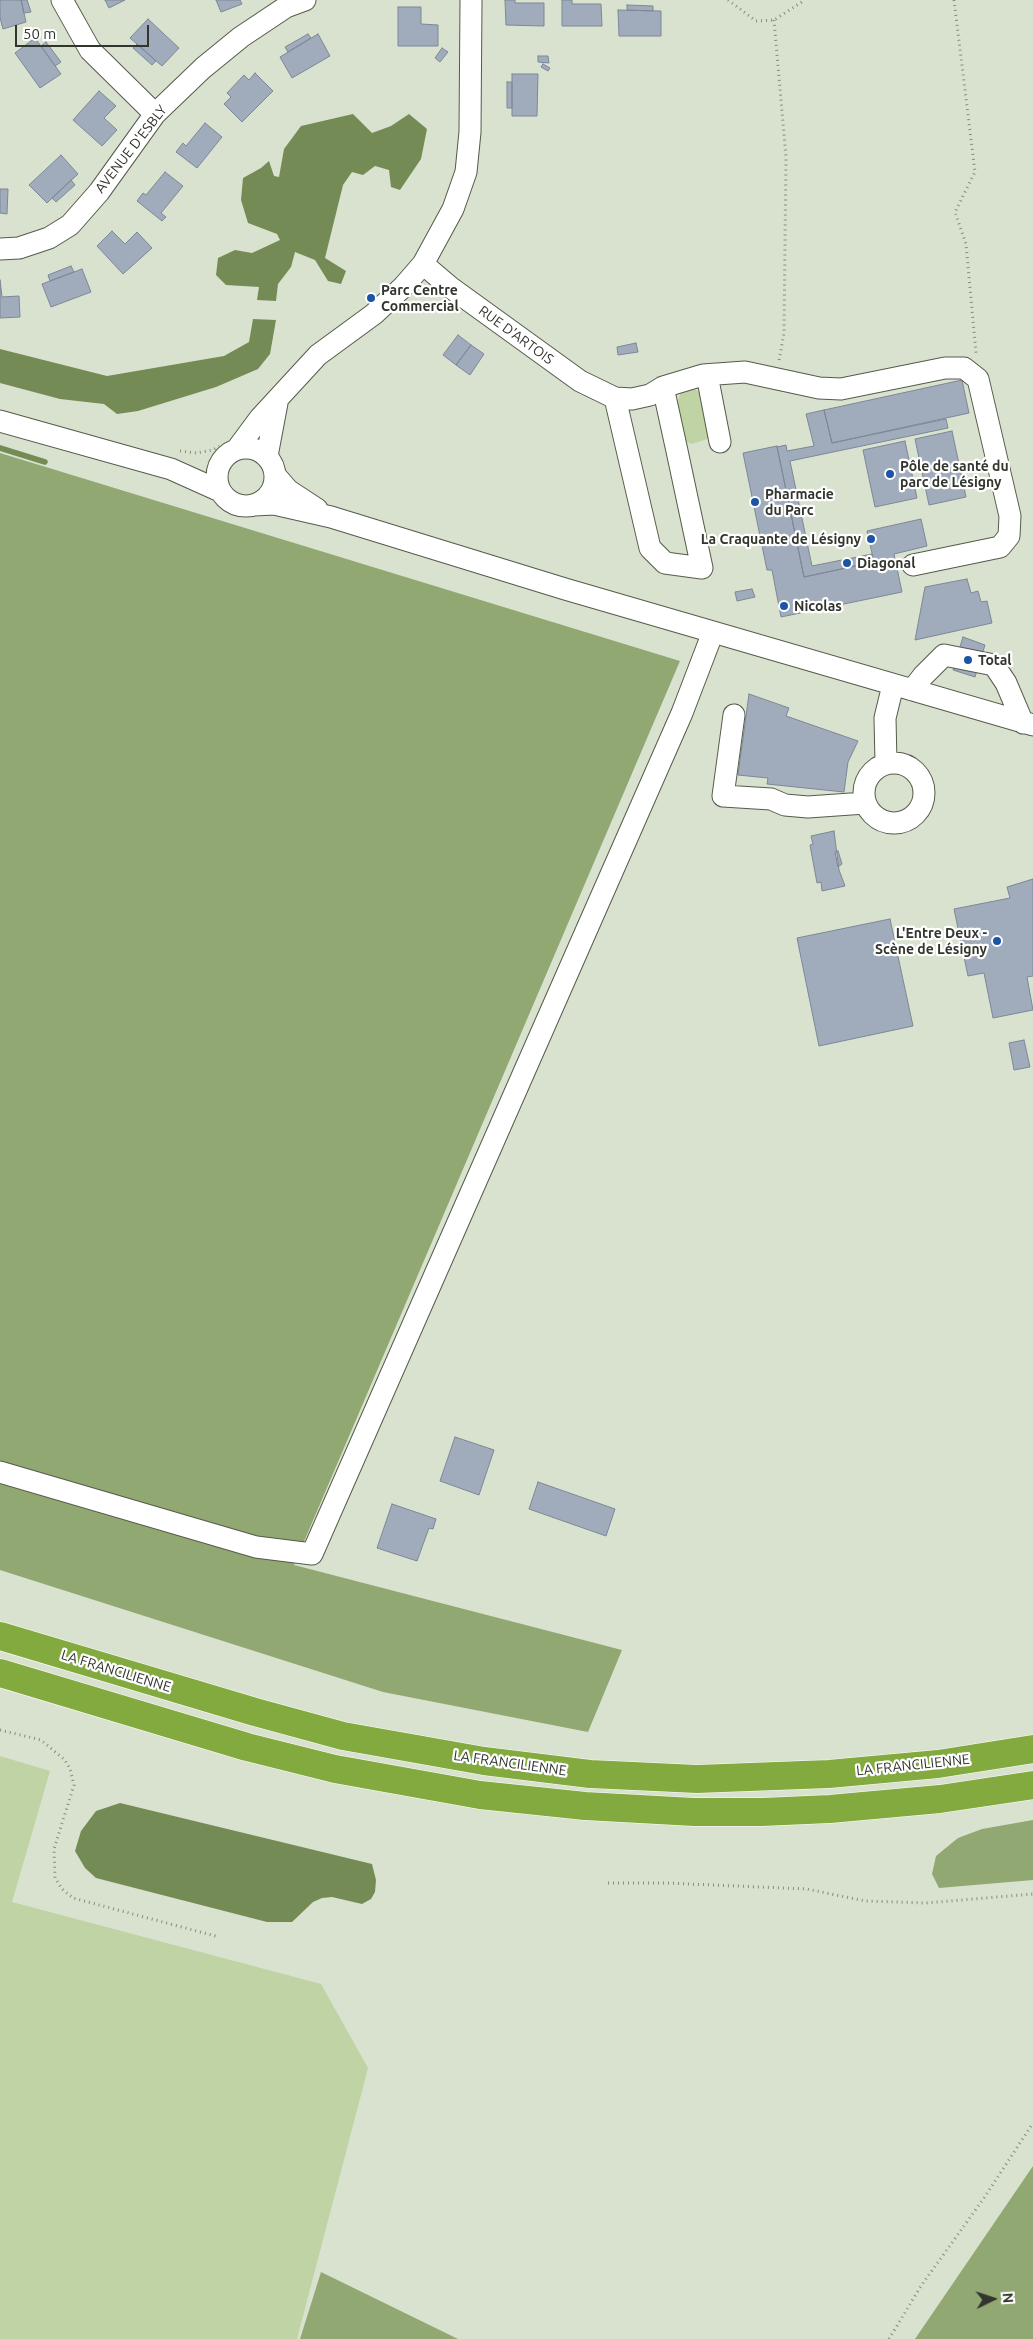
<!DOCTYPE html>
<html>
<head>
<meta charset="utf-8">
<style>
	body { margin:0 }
	#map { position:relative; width:1033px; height:2339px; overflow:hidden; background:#d9e2ce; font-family:Ubuntu,sans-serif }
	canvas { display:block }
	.north { position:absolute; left:968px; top:2274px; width:50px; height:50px; -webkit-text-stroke:4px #fff; paint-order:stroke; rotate:86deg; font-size:14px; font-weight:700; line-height:20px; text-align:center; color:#32352e }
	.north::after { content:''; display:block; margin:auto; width:18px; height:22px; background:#32352e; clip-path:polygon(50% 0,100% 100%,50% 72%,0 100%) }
	.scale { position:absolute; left:15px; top:25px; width:134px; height:22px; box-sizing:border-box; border:2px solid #32352e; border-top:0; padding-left:6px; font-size:15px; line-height:18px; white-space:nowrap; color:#32352e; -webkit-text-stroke:4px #fff; paint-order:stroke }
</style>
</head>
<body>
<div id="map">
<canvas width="1033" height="2339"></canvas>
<div class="north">N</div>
<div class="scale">50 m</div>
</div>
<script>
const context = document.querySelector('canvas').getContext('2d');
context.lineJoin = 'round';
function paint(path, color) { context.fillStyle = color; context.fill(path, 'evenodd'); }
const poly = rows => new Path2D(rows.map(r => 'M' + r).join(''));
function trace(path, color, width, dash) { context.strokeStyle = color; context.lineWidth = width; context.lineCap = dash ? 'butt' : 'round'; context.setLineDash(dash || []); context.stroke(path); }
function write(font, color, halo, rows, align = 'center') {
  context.font = font + ' Ubuntu,sans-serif'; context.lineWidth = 4.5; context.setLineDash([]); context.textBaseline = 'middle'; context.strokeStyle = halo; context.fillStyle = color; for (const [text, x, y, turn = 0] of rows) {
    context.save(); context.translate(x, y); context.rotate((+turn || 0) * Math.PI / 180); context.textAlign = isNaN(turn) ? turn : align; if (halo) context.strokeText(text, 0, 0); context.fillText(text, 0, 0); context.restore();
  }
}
paint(poly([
	[693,388,702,394,710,438,692,444,685,441,677,404,681,391],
	[0,1756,50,1771,12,1902,321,1984,368,2068,297,2339,0,2339]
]), '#bfd3a4');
paint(poly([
	[0,453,680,661,294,1565,622,1650,588,1732,383,1692,0,1570],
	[1033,1820,1033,1880,939,1888,932,1874,936,1856,958,1838,982,1829],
	[1033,2166,1033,2339,915,2339],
	[321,2272,458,2339,300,2339]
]), '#91a872');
paint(poly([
	[353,114,372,133,391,126,409,114,427,129,421,159,400,190,391,187,389,170,375,166,363,175,352,172,343,185,325,258,346,271,341,284,328,281,315,260,295,252,291,267,278,284,276,301,257,300,259,287,226,285,216,275,218,258,235,250,252,253,280,240,277,234,248,223,241,200,243,178,261,168,269,161,274,176,279,177,284,149,301,126],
	[253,319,276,320,270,354,258,369,216,387,138,411,117,414,104,404,60,399,0,383,0,349,107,376,224,356,249,342],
	[120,1803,372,1864,376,1880,375,1892,371,1899,362,1904,332,1897,322,1898,313,1902,292,1922,267,1922,96,1878,85,1868,75,1851,81,1831,96,1811]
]), '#758b56');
trace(poly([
	[0,448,45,462]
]), '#758b56', 5.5);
const building = poly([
	[0,0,21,0,26,22,3,29,0,18,0,0],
	[21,0,27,0,31,12,24,13,21,0],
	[105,0,125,0,109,8,105,0],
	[216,0,240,0,242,4,221,12,216,0],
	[505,0,515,0,515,3,544,3,544,26,506,25,505,0],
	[562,0,572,0,572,4,601,4,602,26,562,26,562,0],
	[627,5,653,6,653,11,627,10,627,5],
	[398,7,421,7,421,24,438,25,438,46,398,46,398,7],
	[618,10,661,11,661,36,619,36,618,10],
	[148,19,179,48,162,66,130,38,148,19],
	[308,34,311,38,288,52,285,47,308,34],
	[318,34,330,56,292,78,280,57,318,34],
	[35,38,61,74,40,88,15,53,35,38],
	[46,42,61,62,55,66,41,46,46,42],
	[137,44,156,61,152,65,133,48,137,44],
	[442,48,448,52,440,62,435,58,442,48],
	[538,56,548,56,549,63,538,62,538,56],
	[543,64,550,68,548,71,541,67,543,64],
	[255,73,273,91,242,122,224,104,231,97,227,93,244,75,249,80,255,73],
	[512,74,538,74,537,116,512,116,512,74],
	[507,82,512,82,512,108,507,108,507,82],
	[99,91,116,106,104,118,117,130,102,146,73,120,99,91],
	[205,123,222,137,197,168,176,152,183,143,186,146,205,123],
	[61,155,78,174,47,203,29,185,61,155],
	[165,172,183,186,161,213,166,217,162,221,137,201,143,193,146,195,165,172],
	[71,180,75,185,56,202,52,198,71,180],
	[0,189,8,189,7,214,0,213,0,189],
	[112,231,125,244,137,232,152,248,123,274,97,246,112,231],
	[71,266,74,272,50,281,48,275,71,266],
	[82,269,91,292,51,307,42,284,82,269],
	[0,280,2,297,19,296,20,317,0,318,0,280],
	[458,335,471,345,456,365,443,355,458,335],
	[636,343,638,352,618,355,617,347,636,343],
	[471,345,484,354,470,375,456,365,471,345],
	[962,380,969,413,832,443,824,410,962,380],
	[824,410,832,443,946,419,948,428,790,461,812,566,872,554,874,562,804,577,777,447,786,445,787,451,814,446,806,414,824,410],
	[952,431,966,497,929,505,915,439,952,431],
	[905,441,917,498,875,507,863,450,905,441],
	[777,446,804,577,874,562,867,531,921,519,927,546,894,554,902,592,781,617,772,570,767,570,743,453,777,446],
	[967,579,971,593,978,591,981,602,987,601,992,623,915,640,925,587,967,579],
	[752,589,755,597,737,601,735,592,752,589],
	[963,637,985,645,975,677,953,670,963,637],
	[749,694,789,708,786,716,858,741,848,762,844,792,767,784,768,778,738,775,749,694],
	[834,831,839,870,845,886,822,891,821,882,817,883,810,845,813,844,811,836,834,831],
	[838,851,842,864,838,867,835,852,838,851],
	[1033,879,1033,976,1027,977,1033,1010,993,1018,984,973,968,976,954,909,1010,898,1007,887,1033,879],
	[890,919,913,1026,819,1046,797,938,890,919],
	[1024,1040,1030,1067,1014,1070,1009,1043,1024,1040],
	[455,1437,494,1450,479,1495,440,1481,455,1437],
	[538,1482,615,1509,606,1536,529,1509,538,1482],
	[392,1504,436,1519,433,1529,429,1528,417,1561,377,1548,392,1504]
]);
paint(building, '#a0abbc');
trace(building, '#7c8797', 1);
const minor = poly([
	[62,0,90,50,155,114],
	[0,249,19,248,49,238,70,225,99,192,155,114,203,68,241,37,286,7,305,0],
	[423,264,450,287,580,381,615,398],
	[707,375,720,442],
	[663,387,703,375,745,372,819,388,841,389,945,368,964,368,978,379,1010,516,1009,536,1000,547,913,565],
	[663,387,677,451,702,568,665,563,650,548,615,398,632,399,650,395,663,387],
	[0,421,171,469,220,491],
	'217 477a29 29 0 1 1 58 0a29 29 0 1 1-58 0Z',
	[237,449,260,418,318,355,374,314,403,287,423,264,453,209,466,172,470,132,471,0],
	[267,456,277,403],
	[275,475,288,490,317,509],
	[254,505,274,504,331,517,565,589,1033,725],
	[912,690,923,676,944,655,994,665,1006,683,1023,723],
	[734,715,723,796,771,799,785,805,808,807,865,803],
	[886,763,885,718,893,685],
	'864 793a30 30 0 1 1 60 0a30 30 0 1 1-60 0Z',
	[0,1472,256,1547,312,1554,682,713,713,632]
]);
const highway = poly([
	[0,1636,255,1712,343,1736,484,1761,590,1774,697,1779,829,1774,938,1764,1033,1749],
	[0,1673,247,1747,335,1769,480,1795,585,1806,694,1812,762,1812,830,1809,940,1799,1033,1785]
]);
trace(minor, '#545b4a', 23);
trace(highway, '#fff', 29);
trace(poly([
	[728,0,756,21,774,20,805,0],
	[954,0,975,172,955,212,966,244,976,353],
	[774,20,786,157,784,333,779,361],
	[180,451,196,453,213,450,219,446],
	[0,1730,41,1740,65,1760,70,1769,74,1785,54,1849,55,1878,62,1889,73,1898,219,1937],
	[608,1883,666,1883,807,1889,865,1901,926,1903,1033,1894],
	[889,2339,921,2286,984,2198,1033,2123]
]), '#868d7f', 3, [1, 4]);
trace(minor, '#fff', 21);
trace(highway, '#83aa3e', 28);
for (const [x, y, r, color] of [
	[371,298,5,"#1c54a6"],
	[890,474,5,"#1c54a6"],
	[755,502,5,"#1c54a6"],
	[871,539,5,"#1c54a6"],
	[847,563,5,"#1c54a6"],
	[784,606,5,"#1c54a6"],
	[968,660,5,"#1c54a6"],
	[997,941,5,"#1c54a6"]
]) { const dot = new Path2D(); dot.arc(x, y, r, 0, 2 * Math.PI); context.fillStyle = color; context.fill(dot); trace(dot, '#fff', 2); }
write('14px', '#32352e', '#fff', [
	["AVENUE D'ESBLY",131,149,-52],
	["RUE D'ARTOIS",516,335,36],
	["LA FRANCILIENNE",116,1671,17],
	["LA FRANCILIENNE",510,1763,8],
	["LA FRANCILIENNE",913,1765,-6]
]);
write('bold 14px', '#32352e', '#fff', [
	["Parc Centre",381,290],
	["Commercial",381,306],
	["Pôle de santé du",900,466],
	["parc de Lésigny",900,482],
	["Pharmacie",765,494],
	["du Parc",765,510],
	["La Craquante de Lésigny",861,539,"right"],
	["Diagonal",857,563],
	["Nicolas",794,606],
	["Total",978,660],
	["L'Entre Deux -",987,933,"right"],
	["Scène de Lésigny",987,949,"right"]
], 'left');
</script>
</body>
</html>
